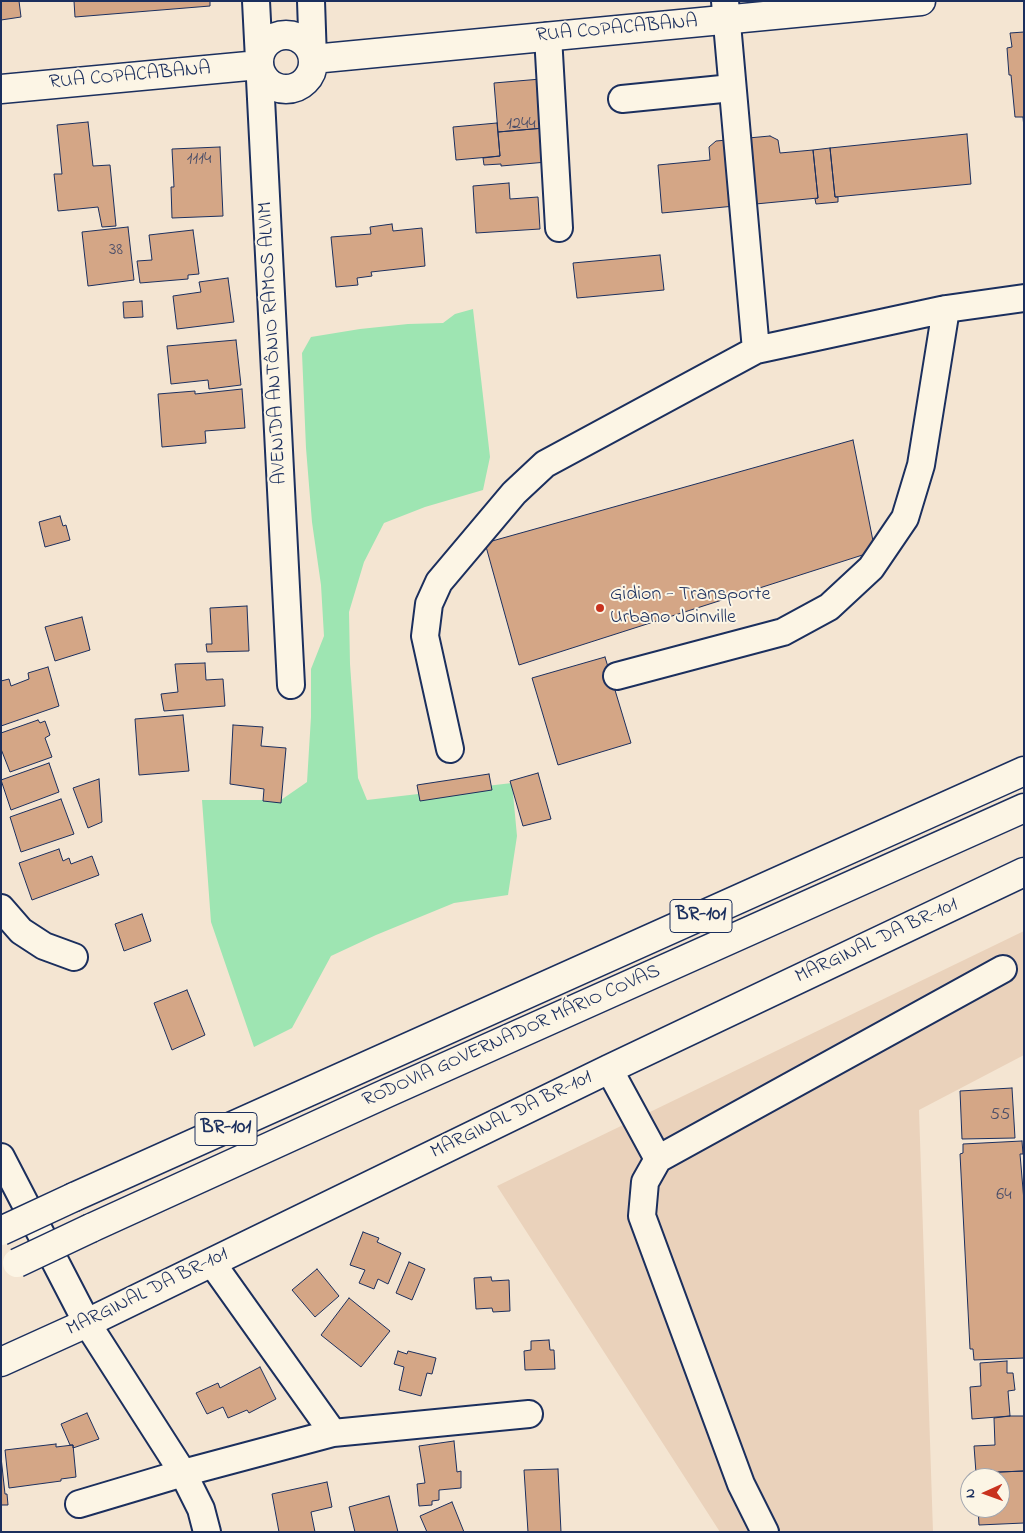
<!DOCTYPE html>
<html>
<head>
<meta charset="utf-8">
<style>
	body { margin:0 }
	#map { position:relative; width:1025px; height:1533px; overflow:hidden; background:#f4e5d2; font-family:"Indie Flower",sans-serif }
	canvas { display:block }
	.frame { position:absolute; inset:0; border:2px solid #1b2f5e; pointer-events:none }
	.north { position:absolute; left:960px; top:1468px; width:50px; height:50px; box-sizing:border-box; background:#fcf5e5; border:1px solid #a2a6af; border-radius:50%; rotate:268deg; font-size:14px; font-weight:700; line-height:20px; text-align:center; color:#1b2f5e }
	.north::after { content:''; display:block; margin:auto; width:18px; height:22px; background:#c8321e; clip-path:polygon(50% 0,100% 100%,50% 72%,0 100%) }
</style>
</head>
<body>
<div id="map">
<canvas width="1025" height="1533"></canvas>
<div class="frame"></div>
<div class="north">N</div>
</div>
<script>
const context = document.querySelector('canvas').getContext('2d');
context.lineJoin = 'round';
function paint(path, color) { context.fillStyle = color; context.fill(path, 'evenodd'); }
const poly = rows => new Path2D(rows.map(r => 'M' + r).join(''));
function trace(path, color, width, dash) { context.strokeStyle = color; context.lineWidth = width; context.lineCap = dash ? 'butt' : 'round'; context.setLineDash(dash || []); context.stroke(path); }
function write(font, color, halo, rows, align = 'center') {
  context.font = font + ' "Indie Flower",sans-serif'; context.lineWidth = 4; context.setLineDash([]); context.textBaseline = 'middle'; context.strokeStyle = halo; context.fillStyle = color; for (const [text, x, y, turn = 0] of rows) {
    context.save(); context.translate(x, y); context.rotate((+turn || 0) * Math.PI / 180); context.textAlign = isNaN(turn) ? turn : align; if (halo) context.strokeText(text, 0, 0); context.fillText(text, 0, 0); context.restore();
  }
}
paint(poly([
	[1024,931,1024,1055,919,1110,933,1532,720,1532,497,1186]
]), '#ead2bb');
paint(poly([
	[473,309,490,457,483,490,425,507,384,523,364,562,349,612,350,664,358,778,367,800,512,783,517,836,508,895,454,903,376,935,331,956,292,1028,254,1047,211,922,202,800,281,800,307,782,311,717,311,669,324,636,321,585,312,522,306,448,302,353,311,337,360,329,408,324,443,323,455,314]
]), '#9ee5b2');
const building = poly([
	[1,1,19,1,21,17,1,20,1,1],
	[74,1,210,1,210,6,75,17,74,1],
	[1024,32,1024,128,1023,117,1015,117,1011,75,1009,75,1007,48,1012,47,1010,33,1024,32],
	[541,79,544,128,498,132,494,83,541,79],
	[88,122,93,166,110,165,116,226,102,227,98,207,58,211,54,174,62,174,57,125,88,122],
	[497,123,500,156,456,160,453,127,497,123],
	[544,128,547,162,501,166,501,164,484,165,483,158,500,156,498,132,544,128],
	[967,134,971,184,835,197,830,148,967,134],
	[770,136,778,140,780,153,813,150,818,198,662,213,658,165,710,160,709,147,716,141,770,136],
	[220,147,223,216,172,218,171,187,174,187,172,149,220,147],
	[830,148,835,197,838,197,838,202,816,204,815,199,818,198,813,150,830,148],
	[509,183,510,199,538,197,540,229,476,233,473,186,509,183],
	[392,224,393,231,422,228,425,266,371,272,372,276,357,278,358,285,336,287,331,237,371,234,370,227,392,224],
	[128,227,134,280,88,286,82,232,128,227],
	[193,230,199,274,188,275,188,279,140,283,137,261,152,260,149,235,193,230],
	[660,255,664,290,577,298,573,263,660,255],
	[228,278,234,322,177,329,173,296,201,292,199,282,228,278],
	[142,301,143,317,124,318,123,302,142,301],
	[236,340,241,385,209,389,208,380,171,384,167,346,236,340],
	[242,389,245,428,205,431,206,443,162,447,158,394,195,391,195,394,242,389],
	[853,440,875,551,519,665,485,543,853,440],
	[60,516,63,526,66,525,70,540,45,547,39,522,60,516],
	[247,606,249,651,207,652,206,644,212,644,210,608,247,606],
	[82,617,90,650,55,661,45,627,82,617],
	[605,657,631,743,558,765,532,678,605,657],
	[205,663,206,680,223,679,225,706,164,711,161,694,178,692,175,664,205,663],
	[48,667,59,706,1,726,1,681,9,679,11,686,29,679,28,673,48,667],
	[183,715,189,771,139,775,135,719,183,715],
	[38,720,40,723,45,721,50,735,45,738,52,757,10,772,1,749,1,733,38,720],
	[233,725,263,727,261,746,286,748,281,803,263,801,264,789,230,784,233,725],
	[49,763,59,792,11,810,1,780,49,763],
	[538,773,551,819,523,826,510,781,538,773],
	[489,774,492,790,420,801,417,785,489,774],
	[99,779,102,822,88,828,73,788,99,779],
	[61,799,74,834,21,852,10,817,61,799],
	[59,849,63,861,69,858,71,864,92,856,99,875,32,900,19,863,59,849],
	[142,914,151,941,124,951,115,924,142,914],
	[187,990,205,1035,172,1050,154,1003,187,990],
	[1012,1088,1015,1138,962,1139,960,1091,1012,1088],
	[1022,1141,1023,1154,1020,1154,1024,1201,1024,1358,974,1360,973,1349,970,1349,960,1154,963,1153,963,1144,1022,1141],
	[363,1232,379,1238,377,1242,401,1253,388,1284,378,1279,374,1289,359,1283,365,1270,350,1265,363,1232],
	[409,1262,425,1269,412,1300,396,1293,409,1262],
	[317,1269,339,1296,315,1317,292,1290,317,1269],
	[491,1277,492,1281,509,1280,510,1311,493,1312,492,1308,476,1309,474,1278,491,1277],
	[349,1298,390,1331,361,1367,321,1335,349,1298],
	[549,1340,550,1350,554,1350,555,1369,525,1370,524,1351,531,1350,531,1341,549,1340],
	[398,1351,407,1354,408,1351,436,1358,432,1374,427,1373,421,1396,399,1390,404,1367,394,1364,398,1351],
	[1007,1361,1007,1373,1013,1373,1015,1390,1008,1391,1010,1416,972,1419,970,1387,981,1386,980,1363,1007,1361],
	[260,1367,276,1399,249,1413,247,1410,228,1418,223,1407,207,1414,196,1393,218,1383,220,1388,260,1367],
	[87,1413,99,1439,73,1448,73,1445,70,1445,61,1424,87,1413],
	[1010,1416,1024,1416,1024,1471,976,1473,974,1446,995,1445,994,1418,1010,1416],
	[454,1441,457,1472,461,1471,461,1488,439,1490,439,1500,432,1501,432,1505,419,1506,417,1484,425,1483,419,1446,454,1441],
	[56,1444,56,1447,73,1445,76,1477,61,1479,61,1481,9,1488,5,1450,56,1444],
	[1,1457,5,1494,7,1494,8,1505,1,1505,1,1457],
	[558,1469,561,1532,528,1532,524,1470,558,1469],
	[1024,1471,1024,1523,979,1525,978,1508,1000,1508,1000,1478,976,1478,976,1473,1024,1471],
	[327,1482,332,1507,311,1512,315,1532,279,1532,272,1494,327,1482],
	[389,1496,398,1532,355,1532,349,1507,389,1496],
	[452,1502,464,1532,427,1532,420,1516,452,1502]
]);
paint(building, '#d4a686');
trace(building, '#1b2f5e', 1);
const minor = poly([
	[256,1,291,685],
	[311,1,313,59],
	[725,1,756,350],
	[548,36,559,228],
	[622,99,732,88],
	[617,676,783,632,829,607,871,568,905,518,921,465,946,309],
	[450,749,425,636,429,604,439,582,514,493,545,464,756,350,946,309,1024,298],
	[1,908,21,931,44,946,74,957],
	[609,1069,658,1159],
	[1,1157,87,1323,183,1473,201,1509,207,1532],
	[212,1263,333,1433],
	[79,1504,183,1473,333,1433,529,1414],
	[765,1532,741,1484,642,1216,645,1182,658,1159,1003,969]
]);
const major = poly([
	'259 62a27 27 0 1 1 54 0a27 27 0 1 1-54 0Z',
	[313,59,921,1],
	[1,89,259,65],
	[1,1362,87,1323,609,1069,1024,872]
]);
const highway = poly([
	[74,1197,1024,771],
	[91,1228,387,1093,1024,808]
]);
trace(minor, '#1b2f5e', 30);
trace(major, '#1b2f5e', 31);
trace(highway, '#1b2f5e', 31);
trace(minor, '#fcf5e5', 26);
trace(major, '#fcf5e5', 28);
trace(highway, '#fcf5e5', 28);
const highwayBridge = poly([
	[1,1231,74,1197],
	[17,1263,91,1228]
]);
trace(highwayBridge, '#1b2f5e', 31, []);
trace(highwayBridge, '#fcf5e5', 28);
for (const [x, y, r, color] of [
	[600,608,5,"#c8321e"]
]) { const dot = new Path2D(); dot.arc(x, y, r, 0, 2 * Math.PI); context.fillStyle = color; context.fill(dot); trace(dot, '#fcf5e5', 2); }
write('18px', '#494d68', null, [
	["1244",521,125],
	["1114",199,160],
	["38",116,251],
	["55",1000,1116],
	["64",1004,1196]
]);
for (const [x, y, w] of [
	[701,916,62],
	[226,1129,62]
]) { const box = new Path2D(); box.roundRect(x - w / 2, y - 16.5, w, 33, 4); context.fillStyle = '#fcf5e5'; context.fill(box); trace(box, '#1b2f5e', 1); }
write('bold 19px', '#1b2f5e', null, [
	["BR-101",701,916],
	["BR-101",226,1129]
]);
write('20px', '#1b2f5e', '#fcf5e5', [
	["RUA COPACABANA",617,30,-5],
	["RUA COPACABANA",130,77,-5],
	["AVENIDA ANTÔNIO RAMOS ALVIM",274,343,-93],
	["MARGINAL DA BR-101",877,942,-25],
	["RODOVIA GOVERNADOR MÁRIO COVAS",512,1037,-24],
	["MARGINAL DA BR-101",512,1116,-26],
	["MARGINAL DA BR-101",148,1293,-26]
]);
write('20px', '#1b2f5e', '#fcf5e5', [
	["Gidion - Transporte",610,596],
	["Urbano Joinville",610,619]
], 'left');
</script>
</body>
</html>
